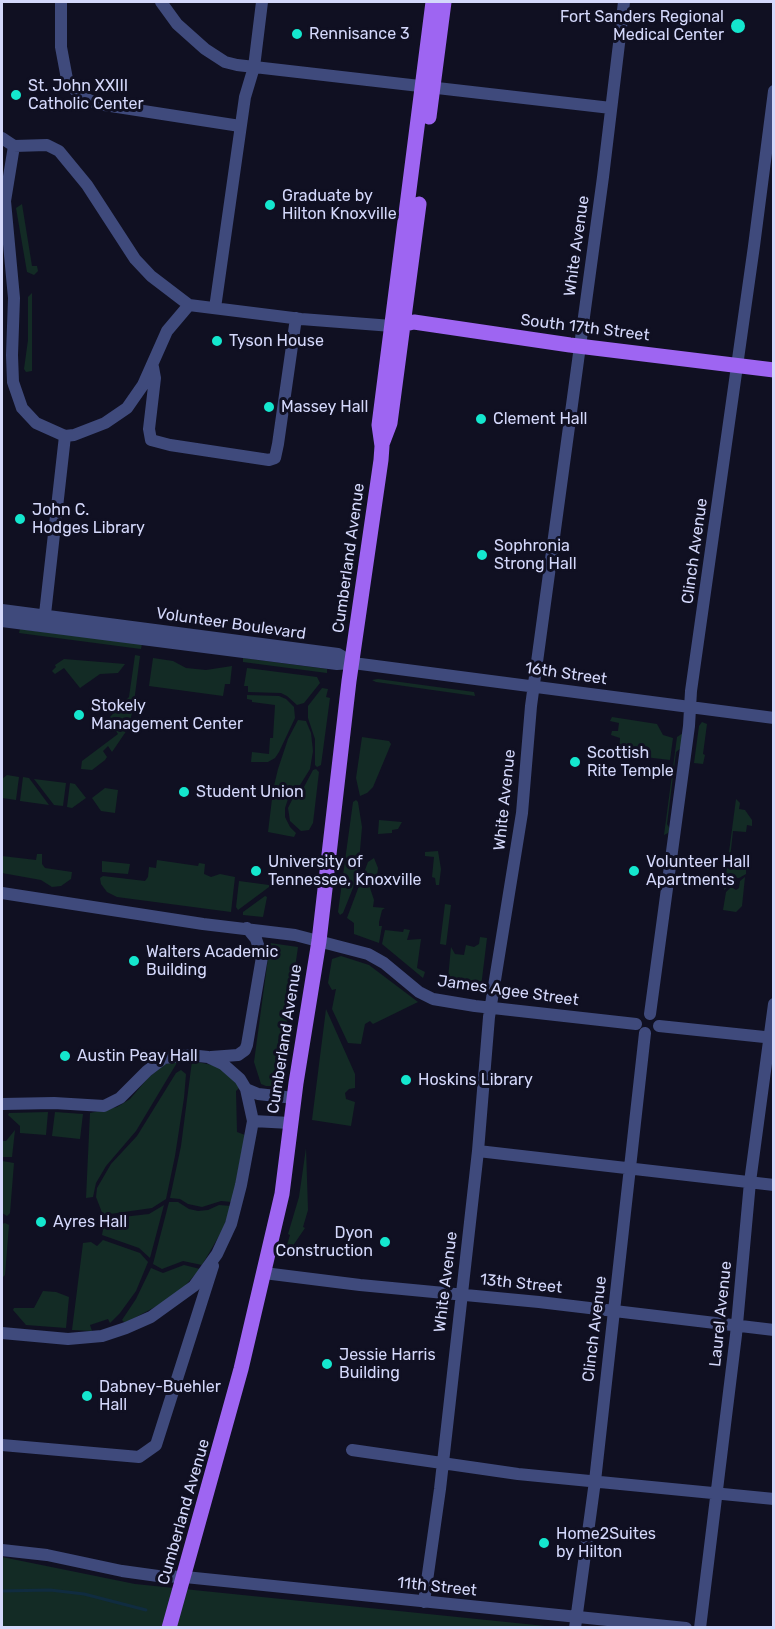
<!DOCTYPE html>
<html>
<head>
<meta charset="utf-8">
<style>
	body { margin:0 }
	#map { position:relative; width:775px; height:1629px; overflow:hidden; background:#101022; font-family:Rubik,sans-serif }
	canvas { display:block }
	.frame { position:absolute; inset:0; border:3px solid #d4d8fb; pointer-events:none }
</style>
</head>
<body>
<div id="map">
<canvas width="775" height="1629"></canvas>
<div class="frame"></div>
</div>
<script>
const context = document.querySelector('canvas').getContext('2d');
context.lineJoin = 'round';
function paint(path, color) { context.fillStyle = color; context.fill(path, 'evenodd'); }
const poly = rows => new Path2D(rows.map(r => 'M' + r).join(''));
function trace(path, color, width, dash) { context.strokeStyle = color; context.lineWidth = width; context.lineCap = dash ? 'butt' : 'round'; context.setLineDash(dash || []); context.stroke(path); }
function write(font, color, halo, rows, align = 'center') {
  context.font = font + ' Rubik,sans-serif'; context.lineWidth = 6; context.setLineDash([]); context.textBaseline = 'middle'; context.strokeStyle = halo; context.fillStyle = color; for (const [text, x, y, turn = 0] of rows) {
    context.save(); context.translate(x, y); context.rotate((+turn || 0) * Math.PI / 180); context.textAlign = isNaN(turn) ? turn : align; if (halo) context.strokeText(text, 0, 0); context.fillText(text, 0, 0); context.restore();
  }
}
paint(poly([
	[22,204,32,266,37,266,38,271,34,275,27,272,16,208],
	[32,293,32,371,26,372,24,369,28,340,28,297],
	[20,629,142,644,141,649,19,633],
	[135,655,140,656,133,710,127,730,112,752,108,746,103,751,107,757,105,760,92,770,81,769,82,761,118,734,108,719,129,697],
	[153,658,173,661,186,668,206,670,232,666,230,684,225,684,223,696,149,686],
	[243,658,327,669,327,673,243,662],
	[64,659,125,664,118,673,100,674,80,688,64,668,55,674,52,671,56,667,55,665],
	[247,668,317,677,320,683,304,703,297,705,287,696,281,693,248,692,248,686,244,686],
	[378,679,474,692,475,696,376,682,372,680],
	[322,688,328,689,326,697,330,698,321,765,317,767,315,765,315,739,308,718,308,706],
	[247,695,279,696,286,699,294,707,295,718,279,752,275,758,268,762,251,762,252,752,269,754,270,738,273,738,275,705,252,702,252,700,247,699],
	[612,717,657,724,663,735,673,738,670,760,619,754,620,738,611,735,612,731,618,731,619,723,610,721],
	[298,720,306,721,311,733,313,751,310,769,295,793,290,795,277,793,273,790,278,769,288,739],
	[702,722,707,724,703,754,705,755,703,764,694,763,699,726],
	[683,733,681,748,676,752,667,824,670,829,668,833,664,835,677,737],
	[362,737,389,741,391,744,373,787,367,793,360,796,356,778],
	[316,769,319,772,313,823,309,830,301,831,290,821,288,808,293,798,304,787,313,770],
	[7,775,19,777,16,800,2,798,2,779],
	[23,777,29,778,49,805,20,801],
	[34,779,66,783,63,806,54,805],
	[70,783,75,784,86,798,72,808,67,807],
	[105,788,118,790,115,813,101,811,92,798],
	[275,797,288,799,285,808,285,817,290,827,296,833,294,837,268,832,272,799],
	[736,799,740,803,739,809,745,810,752,820,752,826,747,825,746,832,733,831,730,859,742,861,741,867,746,868,746,874,739,878,731,877,730,885,724,890],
	[356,800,358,802,362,827,359,862,353,888,343,913,340,915,338,912,353,802],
	[379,820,402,822,398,829,392,830,392,833,378,834],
	[438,851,441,869,439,885,436,885,435,878,432,877,434,857,425,856,425,852],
	[37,854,42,854,42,864,45,868,72,872,71,879,61,886,52,887,41,880,2,873,2,856,36,860],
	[374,858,378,868,377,876,372,881,370,888,374,900,373,907,385,908,382,910,379,922,379,926,382,926,379,943,354,934,354,923,347,918,368,862],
	[157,860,198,866,199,863,205,864,204,874,211,877,220,874,235,877,231,912,117,897,107,892,101,884,100,878,103,876,145,881,148,877,149,867,156,868],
	[102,861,130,864,128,874,102,872],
	[745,877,742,906,736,912,723,910,726,892,731,887,736,890,739,888,740,881],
	[239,881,269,885,269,887,238,910,236,907],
	[265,896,267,897,263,917,243,915,243,912],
	[445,904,451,905,446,945,440,944],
	[404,929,410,930,407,940,421,939,417,968,425,972,423,978,382,944,385,930,403,932],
	[480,937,487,938,481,987,474,992,447,989,451,947,455,954,464,955,466,945,474,947,479,944],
	[270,943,298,947,278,1086,266,1086,261,1084,254,1062],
	[341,956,369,965,418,1002,373,1024,370,1021,365,1024,361,1044,348,1043,332,1009,336,989,332,990,328,983,332,959],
	[326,1009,355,1074,355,1088,349,1089,345,1093,346,1099,355,1102,351,1126,312,1120],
	[178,1061,136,1131,106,1166,96,1183,93,1197,86,1198,90,1113,117,1107,130,1099,148,1078,165,1064],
	[192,1061,222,1067,240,1087,236,1091,237,1132,245,1135,232,1202,221,1201,202,1207,188,1204,180,1199,170,1198,181,1146],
	[181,1070,186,1074,184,1098,175,1156,166,1199,152,1208,103,1215,96,1197,97,1188,111,1164,137,1136,176,1073],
	[48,1112,46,1135,20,1133,20,1126,8,1115,9,1113],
	[55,1112,83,1114,80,1139,52,1136],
	[15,1130,12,1157,2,1157,2,1141,6,1141],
	[306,1148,308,1210,303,1227,305,1228,288,1253,287,1245,290,1235,288,1234,299,1197],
	[2,1161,14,1163,10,1213,7,1216,2,1213],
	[169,1202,178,1202,189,1209,198,1211,208,1210,219,1205,231,1206,223,1229,202,1265,183,1261,162,1269,153,1264],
	[164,1205,150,1258,139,1248,102,1235,105,1219,149,1214],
	[5,1223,9,1225,5,1275,3,1277,2,1224],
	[103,1240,140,1253,148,1262,136,1291,120,1313,110,1323,108,1319,90,1325,92,1331,72,1330,83,1243,91,1242,97,1246],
	[184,1265,200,1269,184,1287,168,1300,125,1323,122,1320,136,1299,151,1268,163,1273],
	[43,1291,56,1292,69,1297,66,1328,26,1325,13,1310,14,1308,34,1308],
	[2,1557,135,1584,555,1627,2,1627]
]), '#132b25');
trace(poly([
	[2,1591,50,1590,84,1594,146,1610]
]), '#102c40', 3);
trace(poly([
	[61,2,61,47,67,79,80,96,98,104,240,126],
	[161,2,177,24,205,49,225,62,237,65,611,108],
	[2,138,14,146,47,145,59,151,87,185,135,259,151,276,189,305,301,319,392,326],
	[14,146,5,201,14,298,12,355,13,382,22,408,36,423,65,436,74,435,105,423,127,408,143,385,167,331,189,305],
	[215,308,245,97,254,67,262,2],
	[153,367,155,378,149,429,151,440,170,445,269,460,275,458,278,444,296,318],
	[2,610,338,654,353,663],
	[2,621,337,664,353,663,774,718],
	[44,623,65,436],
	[2,893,203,924,295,935,368,954,384,963,419,992,433,999,475,1006,636,1024],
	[650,1014,689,726,691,691,754,246,774,91],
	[659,1026,774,1038],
	[211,1057,238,1055,245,1050,247,1045,262,957,256,939,247,928],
	[246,1089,258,1094,294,1098],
	[2,1104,54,1103,104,1106,120,1098,147,1071,164,1058,189,1055,208,1057,223,1064,240,1079,246,1089,253,1121,241,1185,231,1224,217,1254,194,1286,151,1317,126,1328,102,1336,68,1339,2,1333],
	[253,1121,290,1123],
	[478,1151,774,1185],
	[264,1273,360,1285,539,1302,774,1330],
	[2,1445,139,1457,156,1445,213,1266],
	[352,1450,518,1474,774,1499],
	[2,1550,47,1555,122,1571,158,1576,185,1577,686,1628],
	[424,1602,440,1489,478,1151,489,1017,522,813,531,706,603,177,624,2],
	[575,1628,595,1481,645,1033],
	[700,1628,736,1335,750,1182,774,1004]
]), '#3f4a7c', 12);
trace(poly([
	[429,117,444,2],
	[396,326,414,322,570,345,774,370],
	[382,444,390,423,419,204],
	[169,1628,241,1369,282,1194,296,1083,319,941,349,681,381,460,382,446,379,425,433,2]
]), '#9e65f2', 15);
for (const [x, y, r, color] of [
	[738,26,8,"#14e7ce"],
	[297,34,6,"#14e7ce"],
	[16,95,6,"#14e7ce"],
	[270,205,6,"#14e7ce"],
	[217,341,6,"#14e7ce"],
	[269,407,6,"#14e7ce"],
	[481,419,6,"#14e7ce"],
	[20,519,6,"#14e7ce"],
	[482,555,6,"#14e7ce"],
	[79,715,6,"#14e7ce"],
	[575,762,6,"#14e7ce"],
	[184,792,6,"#14e7ce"],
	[256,871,6,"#14e7ce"],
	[634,871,6,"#14e7ce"],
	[134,961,6,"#14e7ce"],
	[65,1056,6,"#14e7ce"],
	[406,1080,6,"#14e7ce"],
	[41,1222,6,"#14e7ce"],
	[385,1242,6,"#14e7ce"],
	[327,1364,6,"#14e7ce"],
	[87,1396,6,"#14e7ce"],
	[544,1543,6,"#14e7ce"]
]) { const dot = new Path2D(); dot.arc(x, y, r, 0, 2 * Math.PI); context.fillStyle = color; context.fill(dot); trace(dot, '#101022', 2); }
write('16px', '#d4d8fb', '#101022', [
	["Fort Sanders Regional",724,17,"right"],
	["Medical Center",724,35,"right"],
	["Rennisance 3",309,34],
	["St. John XXIII",28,86],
	["Catholic Center",28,104],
	["Graduate by",282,196],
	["Hilton Knoxville",282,214],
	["Tyson House",229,341],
	["Massey Hall",281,407],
	["Clement Hall",493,419],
	["John C.",32,510],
	["Hodges Library",32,528],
	["Sophronia",494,546],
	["Strong Hall",494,564],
	["Stokely",91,706],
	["Management Center",91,724],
	["Scottish",587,753],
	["Rite Temple",587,771],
	["Student Union",196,792],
	["University of",268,862],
	["Tennessee, Knoxville",268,880],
	["Volunteer Hall",646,862],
	["Apartments",646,880],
	["Walters Academic",146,952],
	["Building",146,970],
	["Austin Peay Hall",77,1056],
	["Hoskins Library",418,1080],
	["Ayres Hall",53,1222],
	["Dyon",373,1233,"right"],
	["Construction",373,1251,"right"],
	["Jessie Harris",339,1355],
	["Building",339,1373],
	["Dabney-Buehler",99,1387],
	["Hall",99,1405],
	["Home2Suites",556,1534],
	["by Hilton",556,1552]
], 'left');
write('16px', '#d4d8fb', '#101022', [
	["White Avenue",577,246,-82],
	["South 17th Street",585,328,7],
	["Clinch Avenue",695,551,-82],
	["Cumberland Avenue",349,558,-82],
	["Volunteer Boulevard",231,624,8],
	["16th Street",566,674,8],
	["White Avenue",505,800,-84],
	["James Agee Street",508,991,8],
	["Cumberland Avenue",285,1039,-81],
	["White Avenue",446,1282,-83],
	["13th Street",521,1284,6],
	["Laurel Avenue",721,1314,-84],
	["Clinch Avenue",595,1329,-83],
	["Cumberland Avenue",184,1512,-74],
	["11th Street",437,1587,6]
]);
</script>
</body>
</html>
